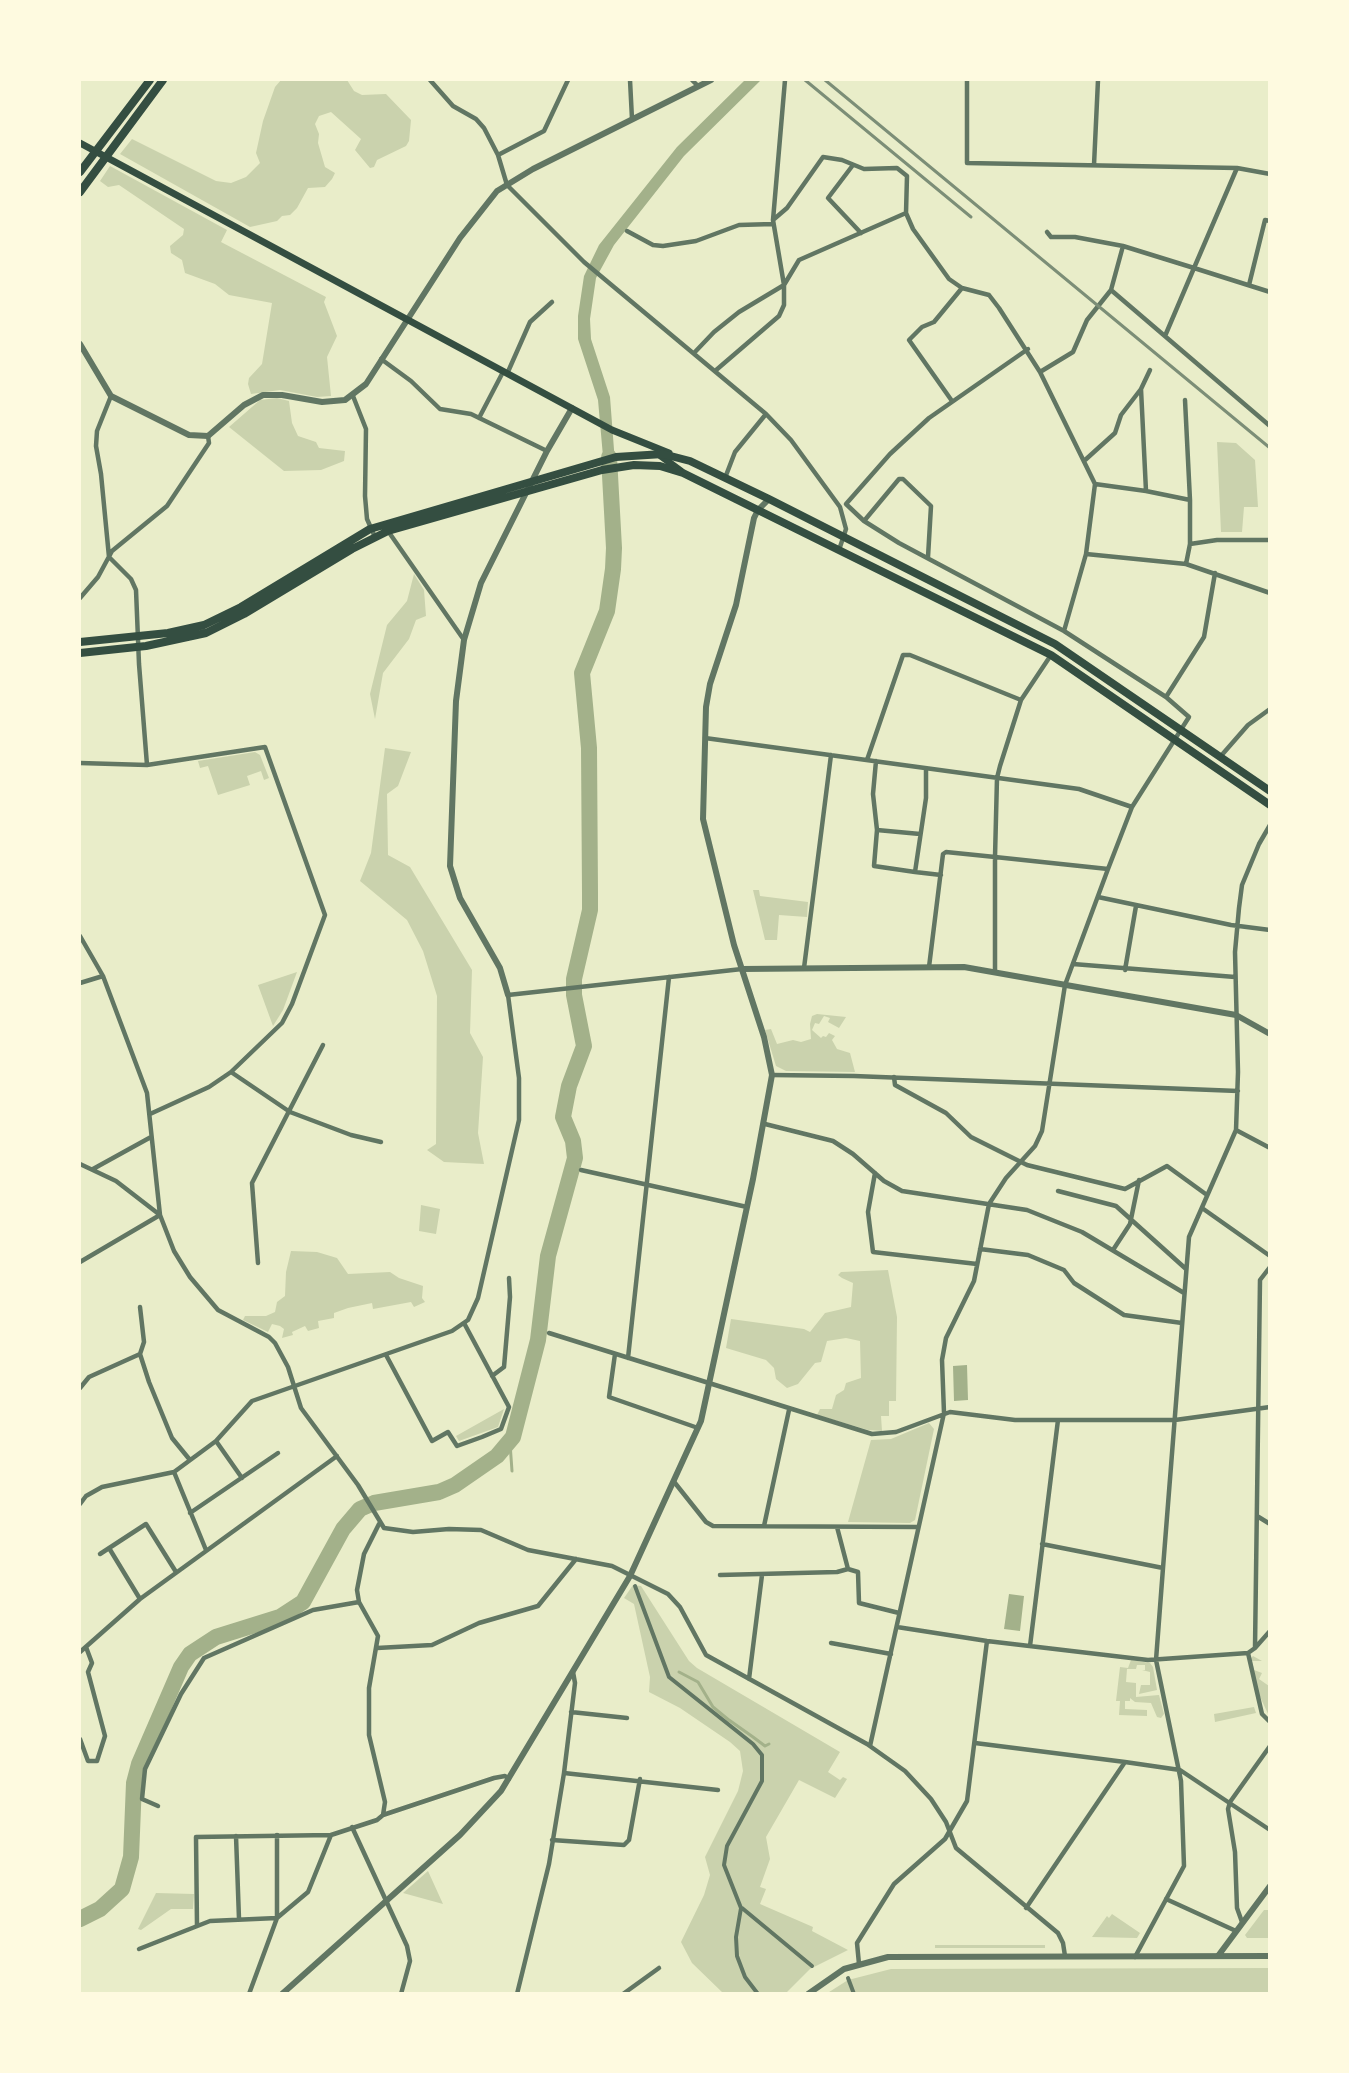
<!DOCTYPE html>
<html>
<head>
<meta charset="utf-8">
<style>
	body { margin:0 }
	#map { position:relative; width:1349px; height:2073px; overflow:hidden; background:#e9edc9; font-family:Quicksand,sans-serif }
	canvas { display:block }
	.frame { position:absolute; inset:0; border:81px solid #fefae0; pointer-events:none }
</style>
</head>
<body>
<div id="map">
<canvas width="1349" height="2073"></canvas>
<div class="frame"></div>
</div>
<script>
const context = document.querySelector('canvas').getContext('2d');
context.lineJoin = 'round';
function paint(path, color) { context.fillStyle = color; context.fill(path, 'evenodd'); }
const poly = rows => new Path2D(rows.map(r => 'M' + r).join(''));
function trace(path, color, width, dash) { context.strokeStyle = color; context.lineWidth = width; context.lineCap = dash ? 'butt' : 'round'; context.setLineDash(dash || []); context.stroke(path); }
paint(poly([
	[281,80,347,80,354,91,362,95,386,94,411,120,409,141,406,146,377,160,374,167,370,168,355,150,361,139,331,112,319,116,315,124,319,134,318,143,325,167,335,173,332,179,325,187,308,188,297,208,290,215,282,216,277,221,250,227,120,154,132,139,216,181,231,183,246,177,260,163,256,153,263,121,275,87],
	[110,166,227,230,221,242,326,297,324,302,337,336,327,357,331,396,317,397,280,390,251,394,248,384,249,378,262,364,272,303,229,295,215,284,185,273,182,260,171,253,170,246,183,235,184,229,119,185,108,187,100,181],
	[277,398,289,401,292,423,298,436,316,442,319,448,345,451,344,461,321,470,284,471,229,427,260,400],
	[1217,442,1236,443,1255,460,1258,507,1244,507,1242,532,1221,532],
	[414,574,424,590,426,616,416,620,409,639,383,673,375,719,370,694,387,625,407,601],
	[385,748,411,752,398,786,387,794,388,855,410,867,472,970,470,1033,483,1057,478,1133,484,1164,444,1162,427,1150,436,1144,437,996,423,951,407,920,360,881,371,853],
	[255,752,260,755,269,778,264,780,261,771,247,776,250,785,218,795,208,766,200,768,198,761],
	[753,890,759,890,760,896,808,902,807,917,779,915,777,940,765,940],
	[297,972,283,1010,273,1026,258,985],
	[817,1014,846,1017,839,1028,828,1022,830,1018,824,1016,819,1024,815,1023,812,1030,821,1038,823,1036,826,1037,829,1033,835,1036,832,1040,837,1049,850,1053,855,1072,786,1071,776,1066,765,1030,771,1029,777,1044,793,1040,801,1042,811,1039,810,1024,812,1016],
	[421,1205,440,1209,436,1234,419,1231],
	[291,1251,317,1252,337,1258,348,1274,390,1272,399,1278,423,1286,422,1298,425,1302,414,1307,411,1302,373,1309,372,1303,348,1308,334,1313,334,1318,318,1321,319,1328,308,1331,305,1326,292,1332,293,1335,282,1338,284,1329,280,1326,272,1324,268,1332,243,1320,245,1316,266,1316,275,1312,277,1302,285,1296,286,1272],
	[888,1270,897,1317,896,1401,889,1401,889,1416,881,1416,882,1431,868,1430,817,1415,820,1409,832,1409,836,1395,844,1390,846,1383,861,1378,860,1341,846,1338,827,1341,821,1362,815,1363,798,1384,787,1388,776,1379,774,1368,766,1360,726,1348,731,1319,804,1329,810,1332,825,1313,851,1307,853,1283,842,1278,838,1275,841,1272],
	[504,1409,498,1427,459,1441,456,1436],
	[929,1423,934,1429,915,1520,910,1523,848,1522,871,1440,891,1439],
	[633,1585,641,1586,689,1661,697,1668,840,1752,828,1772,840,1780,843,1777,847,1779,835,1798,799,1780,766,1837,770,1859,760,1887,766,1889,760,1904,813,1927,812,1931,848,1950,810,1969,786,1993,723,1993,692,1963,681,1942,704,1895,710,1875,705,1857,738,1791,743,1771,740,1751,730,1742,680,1708,649,1692,650,1677,634,1604,624,1598],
	[1253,1656,1262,1661,1252,1661,1254,1670,1262,1673,1259,1679,1269,1686,1269,1716,1255,1686,1250,1659],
	[1131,1660,1150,1663,1153,1667,1157,1690,1139,1694,1141,1685,1150,1685,1150,1672,1142,1670,1145,1670,1145,1665,1137,1665,1136,1669,1127,1669,1126,1682,1136,1683,1136,1697,1159,1695,1164,1714,1161,1718,1157,1717,1151,1703,1135,1702,1130,1698,1130,1701,1125,1701,1125,1709,1147,1710,1147,1716,1119,1715,1120,1701,1116,1701,1120,1667,1128,1668],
	[1254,1707,1256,1713,1215,1722,1214,1714],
	[428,1871,443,1904,403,1893],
	[156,1893,194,1894,193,1909,171,1909,141,1930,138,1929],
	[1264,1910,1269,1910,1269,1938,1247,1938,1245,1935],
	[1112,1914,1140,1933,1137,1938,1092,1937,1107,1916,1109,1918],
	[935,1945,1045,1945,1045,1948,935,1948],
	[1269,1968,1269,1993,826,1994,848,1980,891,1969]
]), '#cad2ad');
paint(poly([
	[745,80,761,80,684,156,614,245,596,278,590,319,591,339,610,397,616,476,605,479,598,400,578,339,578,316,584,276,599,245,677,147],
	[967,1365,968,1400,954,1401,953,1366],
	[1009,1594,1024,1596,1020,1631,1004,1629]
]), '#a3b18a');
trace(poly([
	[510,1443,512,1471],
	[679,1672,698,1682,713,1707,730,1721],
	[729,1720,753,1737],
	[753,1737,765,1746,769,1744]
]), '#a3b18a', 3);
trace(poly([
	[80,1919,100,1909,122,1889,131,1857,134,1783,139,1764,181,1667,190,1654,216,1637,280,1617,303,1602,343,1529,360,1509,374,1503,439,1492,455,1485,497,1456,513,1437,538,1340,548,1256,575,1158,573,1141,563,1117,569,1086,584,1046,574,995,574,979,590,910,590,893,589,748,582,673,607,611,613,569,614,548,609,457]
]), '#a3b18a', 16);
trace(poly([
	[635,1586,669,1677,753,1744,762,1755,762,1781,727,1846,724,1865,741,1908,736,1937,737,1956,745,1977,758,1994],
	[742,1908,812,1966],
	[848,1978,854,1994]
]), '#617663', 4);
trace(poly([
	[430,80,453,106,476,119,484,128,498,155,507,185,584,262,766,414,791,440,840,507,846,529,839,550],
	[630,80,632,119],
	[692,80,698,86],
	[967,80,967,163,1237,168],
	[498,155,544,131,568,80],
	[853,165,828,198,861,233],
	[1094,165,1098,80],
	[773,220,787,208,823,157,842,160,864,169,897,168,907,176,906,213,913,229,949,279,962,288,989,295,999,308,1040,372,1095,484,1086,554,1064,631],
	[627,231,653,245,663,246,696,241,739,225,773,224],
	[1047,232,1051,237,1075,237,1123,246],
	[1249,285,1265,220,1270,221],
	[1111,290,1270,426],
	[1165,336,1194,268,1270,292],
	[694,353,714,332,739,312,784,285,799,260,906,213],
	[381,359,411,381,440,409,471,414,547,451],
	[715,371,779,316,784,305,784,285,773,220,785,80],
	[1040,372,1073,352,1087,320,1111,290,1123,246,1194,268,1237,168,1270,174],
	[507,374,530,322,552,302],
	[1141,389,1150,370],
	[353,396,366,429,365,496,367,519,375,537],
	[952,401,909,340,922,327,934,322,962,288],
	[479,418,503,372],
	[1084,461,1115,433,1121,415,1141,389,1146,491,1095,484],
	[725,478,735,452,766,414],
	[1146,491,1190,500,1185,400],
	[846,504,864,521,899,543,1064,631,1166,697,1189,717,1132,807,1108,869,1065,985,1042,1131,1035,1146,1006,1178,989,1204,974,1281,946,1338,942,1360,944,1413,870,1746],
	[846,504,890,454,929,418,1028,349],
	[864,521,899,479,903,479,931,506,928,557],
	[388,531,464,640],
	[1190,544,1217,540,1270,540],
	[1086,554,1186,564,1270,593],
	[1186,564,1190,544,1190,500],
	[80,598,98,577,112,551,167,506,209,443,208,436],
	[1051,655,1021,700,1000,766,997,778,995,857,1108,869],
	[1166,697,1204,637,1215,573],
	[705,738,1079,789,1132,807],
	[1220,757,1248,725,1270,709],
	[867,760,903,655,910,655,1021,700],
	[876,761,873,794,877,830,874,866,915,872],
	[80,763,147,765,139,664,136,590,131,579,109,557,101,474,96,446,97,431,111,396],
	[147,765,265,747,325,915,292,1004,282,1023,231,1072,209,1087,150,1114],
	[926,769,926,798,915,872,941,875],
	[877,830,920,834],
	[1098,897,1231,925,1270,930],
	[80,936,103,976,147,1093,160,1215,174,1251,190,1277,218,1310,269,1337,275,1343,288,1367,301,1408,358,1485,384,1528,413,1532,449,1529,481,1530,528,1550,612,1566,668,1594,680,1607,706,1655,867,1744,905,1771,931,1799,946,1822,956,1848,1058,1933,1063,1943,1065,1956],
	[1073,964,1235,977],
	[929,967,943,854,946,852,995,857,995,972],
	[804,968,831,755],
	[1125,970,1136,906],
	[80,983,103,976],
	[231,1072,290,1112,351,1135,381,1142],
	[772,1075,854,1076,1238,1091],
	[894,1077,895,1085,946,1113,971,1137,1027,1165,1125,1189,1167,1166,1207,1195],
	[765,1124,833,1141,853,1154,884,1181,902,1191,1027,1210,1082,1232,1184,1293],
	[1236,1130,1270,1148],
	[80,1164,116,1181,160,1215],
	[93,1169,151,1137],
	[581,1170,747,1207],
	[875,1173,868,1212,873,1252,977,1264],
	[1058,1191,1116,1206,1186,1269],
	[1202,1208,1270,1256],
	[980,1249,1028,1255,1064,1270,1074,1283,1124,1315,1182,1323],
	[1113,1250,1130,1224,1139,1180],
	[80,1262,160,1215],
	[258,1263,252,1183,323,1045],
	[140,1307,144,1342,140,1354,149,1382,172,1438,190,1460],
	[549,1333,872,1434,896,1432,950,1412,1015,1420,1175,1420,1270,1407],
	[615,1354,609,1397,698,1428],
	[386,1355,432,1441,448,1432,457,1446,482,1437,501,1429,509,1407,464,1323],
	[628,1358,669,977],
	[492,1376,504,1367,510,1297,509,1278],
	[80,1388,89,1377,140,1354],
	[216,1441,242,1478],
	[174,1472,206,1550],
	[675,1483,706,1522,713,1526,918,1527],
	[80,1504,86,1496,102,1487,174,1472,216,1441,252,1401,452,1331,468,1320,478,1298,519,1120,519,1078,508,995,742,969],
	[190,1513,278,1453],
	[1257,1516,1270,1524],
	[379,1524,364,1554,357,1590,359,1602,378,1636,369,1688,369,1735,385,1802,383,1815],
	[764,1526,789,1410],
	[837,1527,848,1569],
	[1042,1544,1163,1568,1189,1237,1236,1130,1238,1072,1235,952,1239,908,1242,885,1259,844,1270,825],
	[109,1548,140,1599],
	[100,1554,146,1524,176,1572],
	[720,1575,837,1572,848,1569,858,1572,859,1603,899,1613],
	[897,1627,987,1641,1148,1660,1248,1653,1255,1648,1260,1280,1270,1267],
	[831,1643,891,1654],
	[1030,1646,1058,1420],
	[377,1648,432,1645,479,1623,538,1606,576,1559],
	[1255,1648,1270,1631],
	[80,1652,140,1599,337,1456],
	[1248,1653,1262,1714,1270,1722],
	[749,1679,762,1575],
	[571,1712,627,1718],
	[80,1739,88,1761,97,1761,105,1736,88,1672,92,1663,86,1647],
	[975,1743,1125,1762,1026,1908],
	[1125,1762,1180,1770,1270,1830],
	[564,1773,718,1790],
	[158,1806,142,1799,145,1769,181,1694,204,1658,313,1610,359,1602],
	[352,1827,407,1946,410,1961,401,1994],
	[236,1836,239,1919],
	[552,1840,624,1845,629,1840,640,1779],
	[1166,1899,1236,1931],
	[1242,1922,1237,1908,1235,1852,1228,1809,1230,1802,1270,1746],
	[197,1926,196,1837,331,1835],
	[139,1949,210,1921,277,1918,277,1835],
	[1135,1957,1184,1866,1181,1781,1156,1660,1163,1568],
	[859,1964,857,1943,894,1884,945,1839,967,1801,987,1641],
	[249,1994,277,1918,308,1892,331,1835,377,1820,383,1815,494,1778,505,1776,509,1779],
	[517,1994,549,1864,564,1773,575,1683,573,1672],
	[623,1994,659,1968]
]), '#617663', 4.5);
trace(poly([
	[80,344,111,396,189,435,208,436,244,405,263,395,282,395,322,402,345,400,366,384,460,238,497,191,533,169,711,80],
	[742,969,964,967,1236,1015,1270,1034],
	[508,995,500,968,460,898,450,866,456,701,464,640,481,583,547,451,572,408],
	[1218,1956,1270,1886],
	[282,1994,460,1835,501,1791,630,1576,701,1421,753,1179,772,1075,764,1037,734,945,703,819,706,707,710,684,736,605,754,518,758,510,769,499],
	[808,1994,844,1969,888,1957,1270,1956]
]), '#617663', 6);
trace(poly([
	[80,143,612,430,669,453],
	[658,454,681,471]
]), '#344e41', 7);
trace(poly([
	[80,172,150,80],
	[80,192,163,80]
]), '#344e41', 8);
trace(poly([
	[80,642,168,633,204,625,241,607,370,529,616,457,663,454,690,461,769,499,1055,644,1270,791],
	[80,653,146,646,206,633,244,614,352,549,388,531,602,470,634,465,660,466,683,473,1051,655,1270,805]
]), '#344e41', 8);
trace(poly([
	[805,80,971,217],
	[825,80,1270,448]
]), '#7c8e77', 3);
</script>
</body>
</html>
